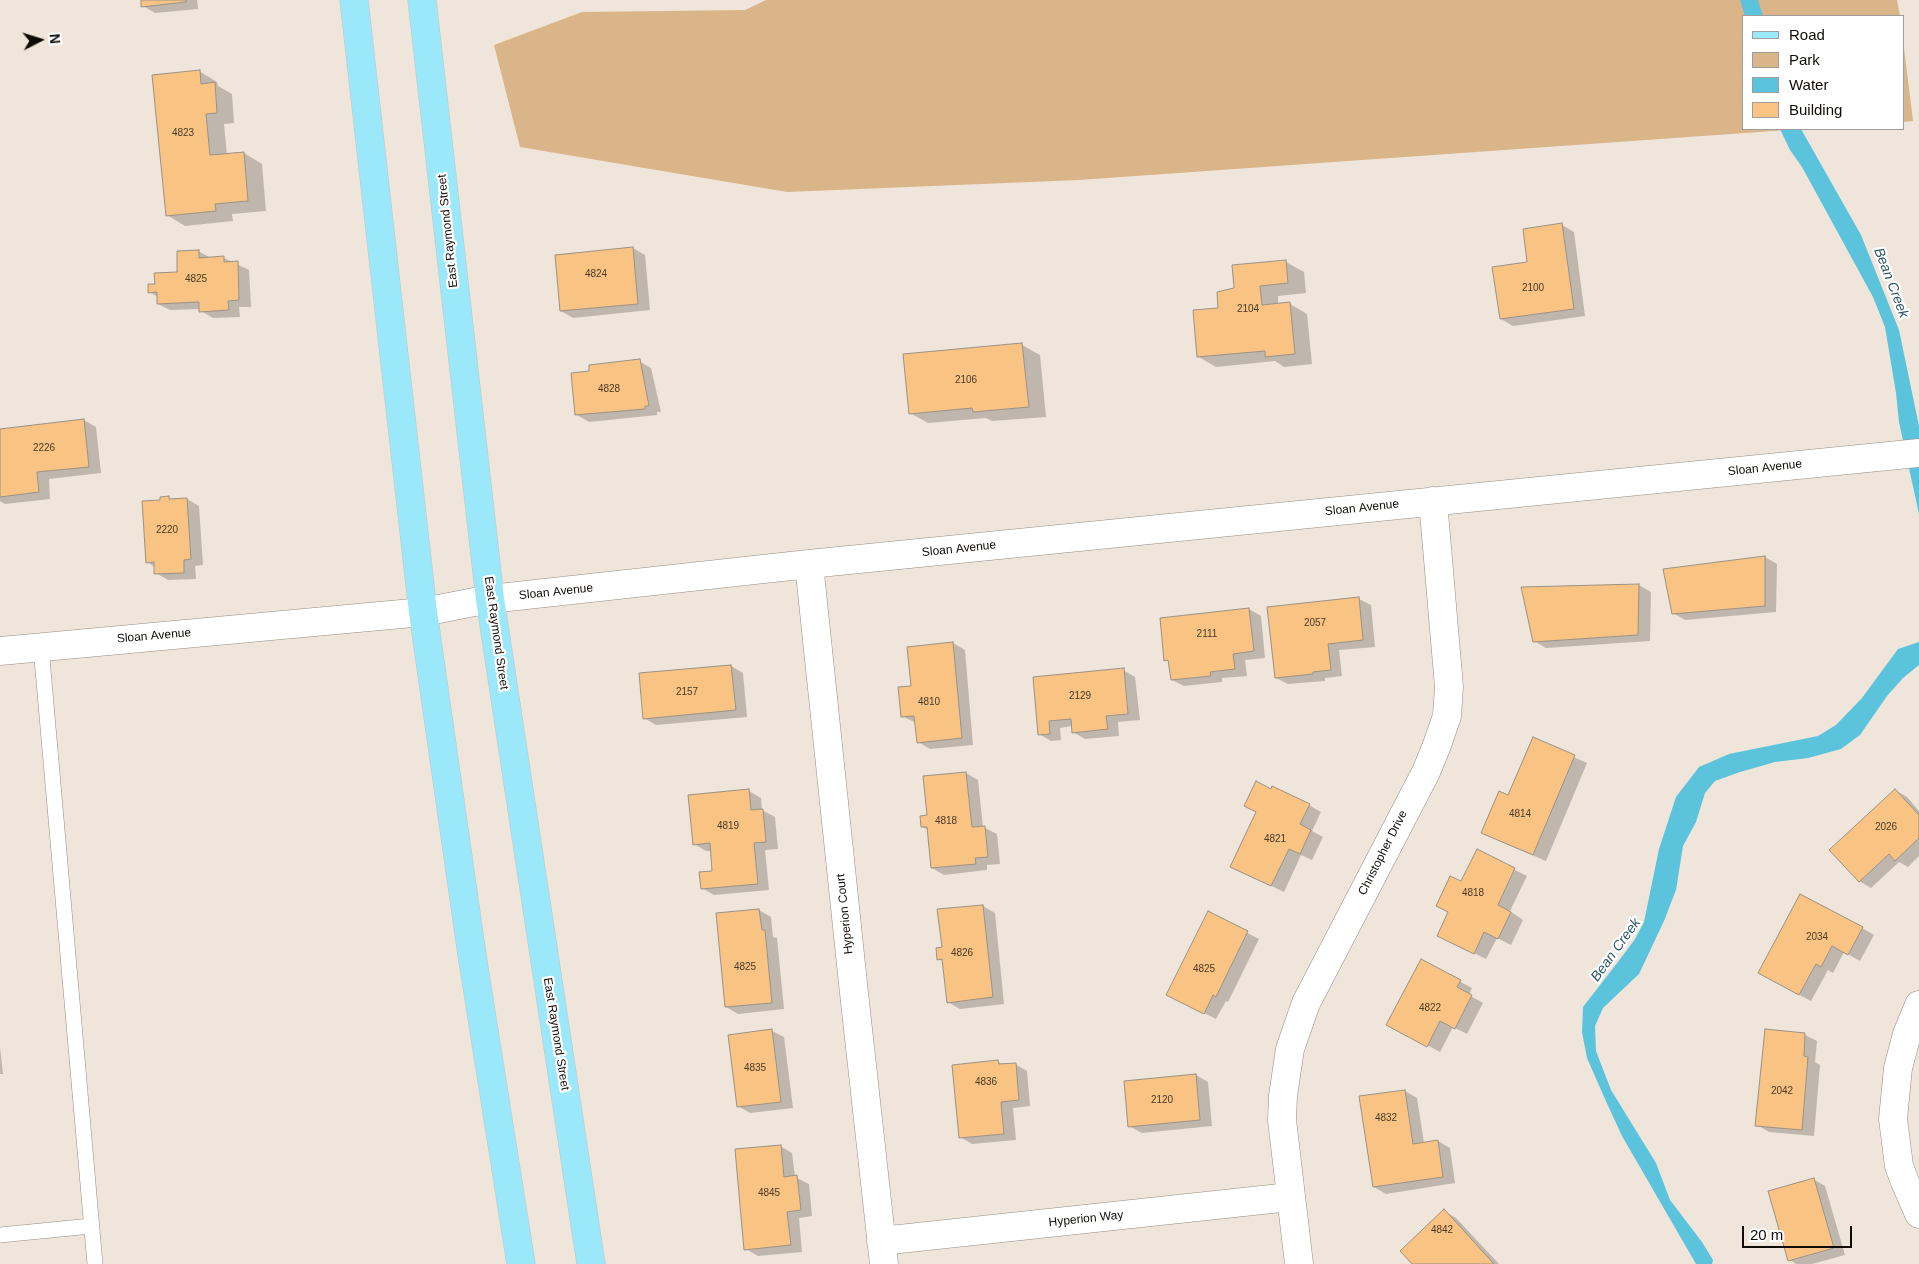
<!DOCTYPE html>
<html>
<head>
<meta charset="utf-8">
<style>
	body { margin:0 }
	#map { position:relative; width:1919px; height:1264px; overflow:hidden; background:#efe5da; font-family:Helvetica,sans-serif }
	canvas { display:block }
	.legend { position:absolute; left:1742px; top:15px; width:162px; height:115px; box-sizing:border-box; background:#fff; border:1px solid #9f9e9c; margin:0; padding:6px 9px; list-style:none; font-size:15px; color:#0f0c08 }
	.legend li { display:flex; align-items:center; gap:10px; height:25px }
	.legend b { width:25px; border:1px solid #9f9e9c }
	.north { position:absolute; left:15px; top:15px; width:50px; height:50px; -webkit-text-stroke:4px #fff; paint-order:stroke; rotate:85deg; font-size:14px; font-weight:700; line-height:20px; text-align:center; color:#0f0c08 }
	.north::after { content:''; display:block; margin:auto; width:18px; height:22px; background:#0f0c08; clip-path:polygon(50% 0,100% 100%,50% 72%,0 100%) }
	.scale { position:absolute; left:1742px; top:1226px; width:110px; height:22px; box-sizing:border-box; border:2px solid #0f0c08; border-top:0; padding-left:6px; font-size:15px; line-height:18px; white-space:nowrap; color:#0f0c08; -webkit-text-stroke:4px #fff; paint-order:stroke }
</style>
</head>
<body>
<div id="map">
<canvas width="1919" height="1264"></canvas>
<ul class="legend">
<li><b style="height:6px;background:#9ae8f9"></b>Road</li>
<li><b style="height:14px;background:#dab58a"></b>Park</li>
<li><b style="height:14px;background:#5bc3db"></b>Water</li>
<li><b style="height:14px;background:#f9c383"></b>Building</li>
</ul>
<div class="north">N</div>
<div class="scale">20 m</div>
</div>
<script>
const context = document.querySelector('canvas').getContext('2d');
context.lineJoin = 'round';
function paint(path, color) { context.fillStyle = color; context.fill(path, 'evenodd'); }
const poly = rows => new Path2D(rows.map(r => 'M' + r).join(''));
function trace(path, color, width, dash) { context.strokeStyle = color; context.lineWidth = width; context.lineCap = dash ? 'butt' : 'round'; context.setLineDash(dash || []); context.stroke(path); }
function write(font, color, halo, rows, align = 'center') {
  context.font = font + ' Helvetica,sans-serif'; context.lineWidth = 4.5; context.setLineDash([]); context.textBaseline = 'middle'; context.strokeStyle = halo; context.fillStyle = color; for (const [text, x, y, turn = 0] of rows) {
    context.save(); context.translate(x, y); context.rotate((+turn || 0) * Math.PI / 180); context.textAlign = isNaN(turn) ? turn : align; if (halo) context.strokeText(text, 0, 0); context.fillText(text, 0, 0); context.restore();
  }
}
paint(poly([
	[766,0,1897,0,1900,16,1743,16,1743,129,1802,129,1079,180,787,192,520,147,494,45,582,12,745,10],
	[1903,40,1913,121,1903,122]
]), '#dab58a');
paint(poly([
	[1740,0,1758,0,1763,16,1745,16],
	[1780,129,1801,129,1861,235,1899,330,1919,426,1919,514,1899,422,1896,393,1885,327,1873,297,1802,167,1790,150],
	[1919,642,1919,665,1903,678,1887,696,1860,735,1841,749,1808,758,1775,762,1740,772,1715,781,1705,793,1696,822,1683,846,1676,890,1664,921,1639,974,1603,1008,1595,1026,1596,1051,1611,1090,1656,1163,1670,1200,1702,1242,1713,1260,1712,1264,1696,1264,1622,1136,1605,1099,1587,1058,1582,1032,1583,1007,1621,958,1635,939,1644,922,1659,849,1676,797,1699,767,1729,754,1818,736,1836,725,1862,698,1898,649]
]), '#5bc3db');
paint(poly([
	[142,0,197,0,198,9,155,13,143,6],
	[199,71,217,82,218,86,232,94,234,123,224,124,227,155,244,153,262,164,266,211,232,214,233,221,185,226,167,215],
	[1562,225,1574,232,1585,316,1513,326,1501,319,1529,263],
	[633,248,645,255,650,310,573,318,561,311],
	[198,251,211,258,224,258,249,270,251,307,239,307,240,317,213,318,201,311,200,309,170,310,158,304,158,297,149,292,156,285,179,273],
	[1286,262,1304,272,1306,293,1278,296,1278,305,1290,304,1307,314,1312,364,1284,367,1275,361,1216,367,1199,357,1219,309,1235,289],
	[1022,345,1040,355,1046,417,992,421,986,418,928,423,910,413],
	[639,361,651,368,661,412,657,412,657,415,589,422,577,415,591,372],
	[84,420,96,427,101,473,49,479,50,499,5,504,0,501,0,430],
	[169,498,173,500,187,499,199,506,203,565,195,566,196,579,168,580,156,573,155,567,147,562],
	[1765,557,1777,564,1776,612,1685,620,1673,613,1665,570],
	[1639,585,1651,592,1650,641,1546,648,1534,641],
	[1359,599,1371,605,1375,647,1339,650,1342,676,1325,678,1325,681,1288,684,1276,678],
	[1249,609,1261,616,1265,658,1245,660,1247,676,1222,678,1222,682,1184,686,1172,680,1170,662,1165,660],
	[953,643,965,650,973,745,930,749,918,742,916,723,902,716,912,687],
	[731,666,743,673,747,717,656,725,644,718],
	[1123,670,1135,677,1140,720,1118,722,1119,736,1085,739,1073,732,1072,726,1060,728,1061,740,1051,741,1039,734,1034,678],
	[1533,739,1587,763,1546,861,1495,839,1483,833,1509,797],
	[966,773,978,780,983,827,997,834,1000,864,987,865,987,870,944,875,932,868,929,830,922,827,928,816],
	[1895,790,1907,797,1919,811,1919,856,1908,867,1899,862,1871,888,1859,881],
	[749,791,761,798,762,810,775,817,778,849,765,850,769,890,714,895,702,888,713,872,711,851,706,851,694,844],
	[1309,805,1321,812,1312,831,1323,837,1312,860,1301,855,1284,892,1232,867,1257,812],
	[1477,851,1527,876,1510,911,1523,920,1511,945,1497,938,1486,959,1451,942,1450,913,1437,906,1462,883],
	[983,906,995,913,1004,1004,960,1009,948,1002,944,962,938,959,943,948],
	[759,910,771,917,773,937,777,938,784,1009,738,1014,726,1007],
	[1208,913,1259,939,1228,1002,1226,1001,1216,1019,1180,1001],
	[1862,928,1874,935,1860,961,1844,952,1833,973,1828,970,1811,1001,1771,980],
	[1421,961,1472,988,1469,995,1483,1003,1467,1034,1453,1027,1440,1052,1400,1031],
	[772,1031,784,1037,793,1108,750,1113,738,1106],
	[1805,1035,1817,1041,1815,1062,1820,1065,1814,1136,1769,1132,1757,1125],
	[0,1047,3,1074,0,1074],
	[998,1062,1004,1065,1015,1064,1027,1071,1030,1106,1013,1108,1016,1140,972,1144,960,1137],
	[1196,1075,1208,1082,1212,1126,1142,1133,1129,1126],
	[1405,1091,1417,1098,1424,1143,1438,1141,1450,1148,1455,1183,1386,1194,1374,1187],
	[780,1146,792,1153,795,1177,809,1184,812,1216,799,1218,802,1252,758,1256,746,1249],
	[1813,1179,1825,1186,1845,1255,1812,1264,1796,1264,1790,1260],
	[1444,1211,1456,1218,1499,1264,1414,1264]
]), '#0003');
const building = poly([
	[141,0,186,0,186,2,141,7,141,0],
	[200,70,201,84,215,82,217,113,206,114,210,155,244,152,248,201,215,204,216,211,166,216,152,75,200,70],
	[1562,223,1574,309,1500,319,1492,267,1527,262,1523,229,1562,223],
	[633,247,638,304,560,311,555,255,633,247],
	[199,250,199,258,224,256,224,262,238,261,239,300,228,301,229,310,199,312,199,302,157,304,157,292,148,293,148,284,155,284,154,273,177,272,177,251,199,250],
	[1286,260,1288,283,1260,286,1262,305,1290,302,1295,354,1265,357,1265,351,1197,357,1193,310,1218,308,1217,292,1234,288,1232,265,1286,260],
	[1022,343,1029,407,973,412,972,408,909,414,903,354,1022,343],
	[640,359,649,406,645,406,645,409,575,415,571,373,589,371,589,365,640,359],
	[84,419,89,467,37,472,39,492,0,497,0,429,84,419],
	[169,496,169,499,187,498,191,559,184,560,184,573,154,574,154,562,146,563,142,501,160,500,160,497,169,496],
	[1765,556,1765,606,1672,614,1663,569,1765,556],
	[1639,584,1638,635,1533,642,1521,587,1639,584],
	[1359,597,1363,640,1328,644,1331,670,1313,672,1313,674,1275,678,1267,607,1359,597],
	[1249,608,1254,651,1233,654,1235,669,1210,672,1211,676,1171,680,1168,660,1164,661,1160,618,1249,608],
	[953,642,962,738,917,743,914,716,901,717,898,687,911,686,907,647,953,642],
	[731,665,736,710,643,719,639,673,731,665],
	[1124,668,1128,714,1106,716,1108,729,1072,733,1071,719,1049,721,1050,734,1038,735,1033,677,1124,668],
	[1533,737,1575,755,1533,855,1481,833,1499,791,1508,795,1533,737],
	[966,772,972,827,985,826,988,857,975,858,976,864,931,868,927,827,921,827,920,816,927,815,923,776,966,772],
	[1256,781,1271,789,1272,786,1310,804,1300,824,1311,830,1300,854,1289,849,1271,886,1230,867,1256,812,1244,806,1256,781],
	[749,789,751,810,763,809,766,842,754,843,758,884,701,889,699,872,712,871,710,843,693,845,688,795,749,789],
	[1895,789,1919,815,1919,838,1895,861,1889,854,1859,882,1829,850,1895,789],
	[1477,849,1515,868,1498,905,1511,912,1498,939,1484,932,1474,954,1437,936,1448,912,1436,906,1450,876,1461,881,1477,849],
	[1800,894,1863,927,1848,955,1832,946,1821,967,1816,964,1799,995,1758,973,1800,894],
	[983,905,993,997,947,1003,942,959,937,960,936,948,942,947,937,909,983,905],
	[759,909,762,930,765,930,772,1003,725,1007,716,913,759,909],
	[1208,911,1248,931,1216,997,1213,995,1204,1014,1166,995,1208,911],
	[1421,959,1461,980,1457,987,1472,995,1455,1029,1440,1021,1427,1047,1386,1025,1421,959],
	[772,1029,781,1102,737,1107,728,1035,772,1029],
	[1765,1029,1805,1033,1804,1056,1808,1057,1802,1130,1755,1126,1765,1029],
	[998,1060,999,1064,1016,1063,1019,1100,1001,1102,1004,1134,959,1138,952,1065,998,1060],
	[1196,1074,1200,1120,1128,1127,1124,1081,1196,1074],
	[1405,1090,1413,1144,1438,1140,1443,1177,1373,1187,1359,1096,1405,1090],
	[781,1145,784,1177,797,1175,801,1210,787,1212,791,1245,744,1250,735,1149,781,1145],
	[1814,1178,1834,1248,1788,1261,1768,1191,1814,1178],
	[1444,1209,1494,1264,1412,1264,1400,1251,1444,1209]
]);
paint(building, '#f9c383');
trace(building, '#9a9186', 1);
const service = poly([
	[41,647,95,1264],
	[0,1235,91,1226]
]);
const minor = poly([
	[809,564,854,993,884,1264],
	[0,651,423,612,490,599,809,564,1919,453],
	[1919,1005,1907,1034,1898,1068,1893,1119,1899,1166,1905,1182,1919,1214],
	[881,1241,1290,1197],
	[1299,1264,1282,1120,1283,1096,1290,1049,1306,1003,1426,772,1437,745,1447,716,1449,687,1433,501]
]);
const primary = poly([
	[354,0,423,612,472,955,521,1264],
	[422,0,490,599,591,1264]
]);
trace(service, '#958c82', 16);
trace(minor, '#958c82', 29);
trace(primary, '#c5c5c4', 29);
trace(service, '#fff', 15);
trace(minor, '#fff', 28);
trace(primary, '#9ae8f9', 28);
write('10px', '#4a3a27', null, [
	["4823",183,133],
	["4824",596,274],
	["4825",196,279],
	["2100",1533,288],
	["2104",1248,309],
	["2106",966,380],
	["4828",609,389],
	["2226",44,448],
	["2220",167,530],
	["2057",1315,623],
	["2111",1207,634],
	["2157",687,692],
	["2129",1080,696],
	["4810",929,702],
	["4814",1520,814],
	["4818",946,821],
	["4819",728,826],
	["2026",1886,827],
	["4821",1275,839],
	["4818",1473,893],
	["2034",1817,937],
	["4826",962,953],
	["4825",745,967],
	["4825",1204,969],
	["4822",1430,1008],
	["4835",755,1068],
	["4836",986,1082],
	["2042",1782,1091],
	["2120",1162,1100],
	["4832",1386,1118],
	["4845",769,1193],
	["4842",1442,1230]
]);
write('12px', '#0f0c08', '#fff', [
	["East Raymond Street",448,231,-96],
	["Sloan Avenue",1765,468,-6],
	["Sloan Avenue",1362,508,-6],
	["Sloan Avenue",959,549,-6],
	["Sloan Avenue",556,592,-6],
	["East Raymond Street",496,633,82],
	["Sloan Avenue",154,636,-5],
	["Christopher Drive",1383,853,-63],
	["Hyperion Court",845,914,-96],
	["East Raymond Street",556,1034,81],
	["Hyperion Way",1086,1219,-6]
]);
write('italic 14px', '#2a5762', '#fff', [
	["Bean Creek",1891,283,69],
	["Bean Creek",1616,950,-54]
]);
</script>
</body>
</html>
